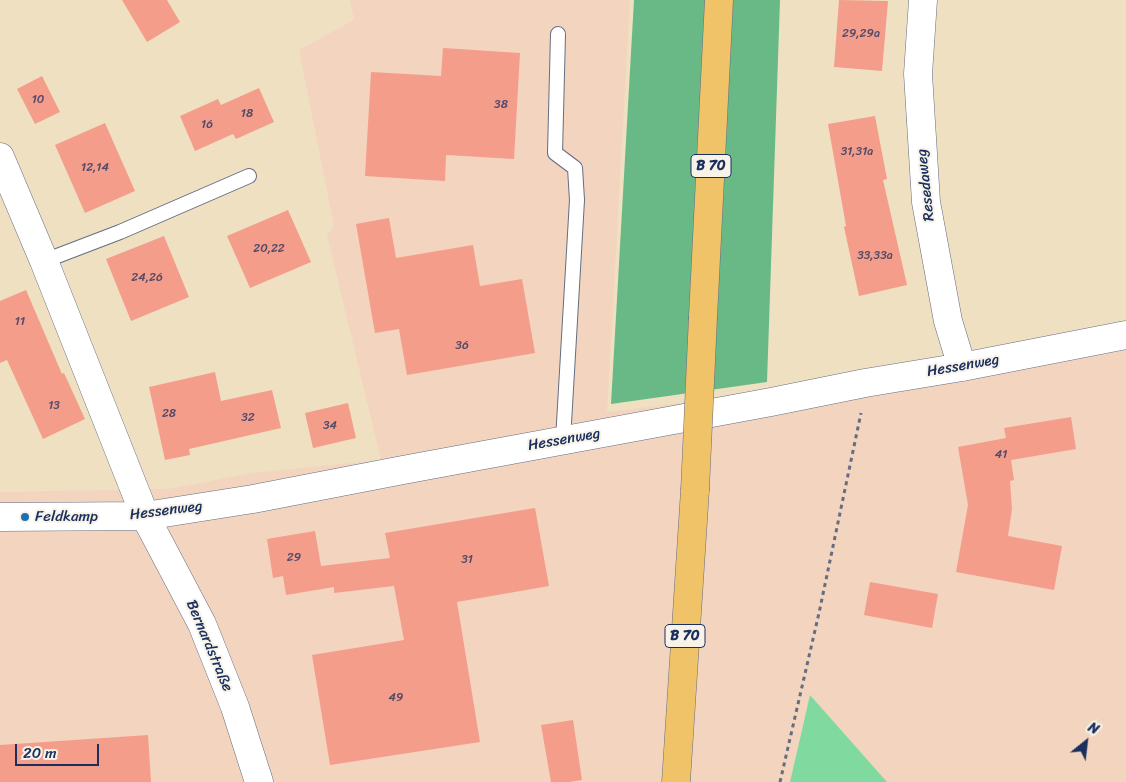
<!DOCTYPE html>
<html>
<head>
<meta charset="utf-8">
<style>
	body { margin:0 }
	#map { position:relative; width:1126px; height:782px; overflow:hidden; background:#efe0c1; font-family:Sriracha,sans-serif }
	canvas { display:block }
	.north { position:absolute; left:1061px; top:717px; width:50px; height:50px; -webkit-text-stroke:4px #f7f3e8; paint-order:stroke; rotate:29deg; font-size:14px; font-weight:700; line-height:20px; text-align:center; color:#1b2f5e }
	.north::after { content:''; display:block; margin:auto; width:18px; height:22px; background:#1b2f5e; clip-path:polygon(50% 0,100% 100%,50% 72%,0 100%) }
	.scale { position:absolute; left:15px; top:744px; width:84px; height:22px; box-sizing:border-box; border:2px solid #1b2f5e; border-top:0; padding-left:6px; font-size:15px; line-height:18px; white-space:nowrap; color:#1b2f5e; -webkit-text-stroke:4px #f7f3e8; paint-order:stroke }
</style>
</head>
<body>
<div id="map">
<canvas width="1126" height="782"></canvas>
<div class="north">N</div>
<div class="scale">20 m</div>
</div>
<script>
const context = document.querySelector('canvas').getContext('2d');
context.lineJoin = 'round';
function paint(path, color) { context.fillStyle = color; context.fill(path, 'evenodd'); }
const poly = rows => new Path2D(rows.map(r => 'M' + r).join(''));
function trace(path, color, width, dash) { context.strokeStyle = color; context.lineWidth = width; context.lineCap = dash ? 'butt' : 'round'; context.setLineDash(dash || []); context.stroke(path); }
function write(font, color, halo, rows, align = 'center') {
  context.font = font + ' Sriracha,sans-serif'; context.lineWidth = 4; context.setLineDash([]); context.textBaseline = 'middle'; context.strokeStyle = halo; context.fillStyle = color; for (const [text, x, y, turn = 0] of rows) {
    context.save(); context.translate(x, y); context.rotate((+turn || 0) * Math.PI / 180); context.textAlign = isNaN(turn) ? turn : align; if (halo) context.strokeText(text, 0, 0); context.fillText(text, 0, 0); context.restore();
  }
}
paint(poly([
	[350,0,630,0,607,412,776,391,1126,326,1126,782,887,782,810,695,790,782,0,782,0,492,169,489,252,473,381,460,327,235,334,226,299,50,354,20]
]), '#f3d4bf');
paint(poly([
	[810,695,887,782,790,782]
]), '#80d99f');
paint(poly([
	[634,0,780,0,767,382,611,404]
]), '#68b986');
paint(poly([
	[122,0,167,0,180,22,147,42],
	[839,0,888,1,882,71,834,67],
	[443,48,520,53,514,159,446,155,445,181,365,176,371,72,441,76],
	[42,76,60,112,35,124,17,89],
	[259,88,274,122,236,139,233,134,195,151,180,116,218,99,221,105],
	[875,116,887,179,883,180,907,285,859,296,844,227,846,226,828,124],
	[105,123,135,191,85,213,55,145],
	[288,210,311,262,250,288,227,236],
	[389,218,396,258,473,245,480,286,522,279,535,353,407,375,399,329,375,333,356,224],
	[164,236,189,297,131,321,106,259],
	[26,290,62,374,64,373,85,419,43,439,7,360,0,363,0,301],
	[215,372,221,401,272,390,281,428,189,449,190,455,165,460,149,387],
	[348,403,356,438,313,448,305,413],
	[1071,417,1076,449,1011,460,1014,480,1010,481,1012,509,1008,536,1062,546,1054,590,956,572,968,505,958,447,1006,438,1004,428],
	[535,508,549,586,457,602,480,742,330,765,312,655,404,640,394,586,334,593,334,587,286,595,283,576,273,578,267,539,315,531,321,566,390,558,385,533],
	[870,582,938,594,932,628,864,615],
	[573,720,582,780,569,782,551,782,541,725],
	[148,735,151,782,0,782,0,745]
]), '#f49d8b');
const lane = poly([
	[558,34,555,153,575,168,577,200,563,440],
	[44,261,120,232,249,176]
]);
const street = poly([
	[923,0,918,74,926,202,948,321,962,367],
	[0,157,44,261,145,516,202,624,235,707,259,782],
	[0,517,145,516,253,499,403,470,771,402,865,383,962,367,1126,335]
]);
const primary = poly([
	[703,317,719,0],
	[676,782,695,490]
]);
trace(lane, '#656d81', 16);
trace(street, '#656d81', 29);
trace(primary, '#656d81', 29);
trace(poly([
	[780,782,819,613,861,413]
]), '#656d81', 3, [4, 4]);
trace(lane, '#fff', 14);
trace(street, '#fff', 28);
trace(primary, '#f0c369', 28);
const primaryBridge = poly([
	[695,490,703,317]
]);
trace(primaryBridge, '#656d81', 29, []);
trace(primaryBridge, '#f0c369', 28);
for (const [x, y, r, color] of [
	[25,517,5,"#1f6fb2"]
]) { const dot = new Path2D(); dot.arc(x, y, r, 0, 2 * Math.PI); context.fillStyle = color; context.fill(dot); trace(dot, '#f7f3e8', 2); }
write('12px', '#514a69', null, [
	["29,29a",861,34],
	["10",38,100],
	["38",501,105],
	["18",247,114],
	["16",207,125],
	["31,31a",857,152],
	["12,14",95,168],
	["20,22",269,249],
	["33,33a",875,256],
	["24,26",147,278],
	["11",20,322],
	["36",462,346],
	["13",54,406],
	["28",169,414],
	["32",248,418],
	["34",330,426],
	["41",1001,455],
	["29",294,558],
	["31",467,560],
	["49",396,698]
]);
for (const [x, y, w] of [
	[711,166,40],
	[685,636,40]
]) { const box = new Path2D(); box.roundRect(x - w / 2, y - 11.5, w, 23, 4); context.fillStyle = '#f7f3e8'; context.fill(box); trace(box, '#1b2f5e', 1); }
write('bold 14px', '#1b2f5e', null, [
	["B 70",711,166],
	["B 70",685,636]
]);
write('15px', '#1b2f5e', '#f7f3e8', [
	["Resedaweg",926,185,-96],
	["Hessenweg",963,366,-10],
	["Hessenweg",564,440,-10],
	["Hessenweg",166,511,-7],
	["Bernardstraße",209,646,67]
]);
write('15px', '#1b2f5e', '#f7f3e8', [
	["Feldkamp",35,517]
], 'left');
</script>
</body>
</html>
